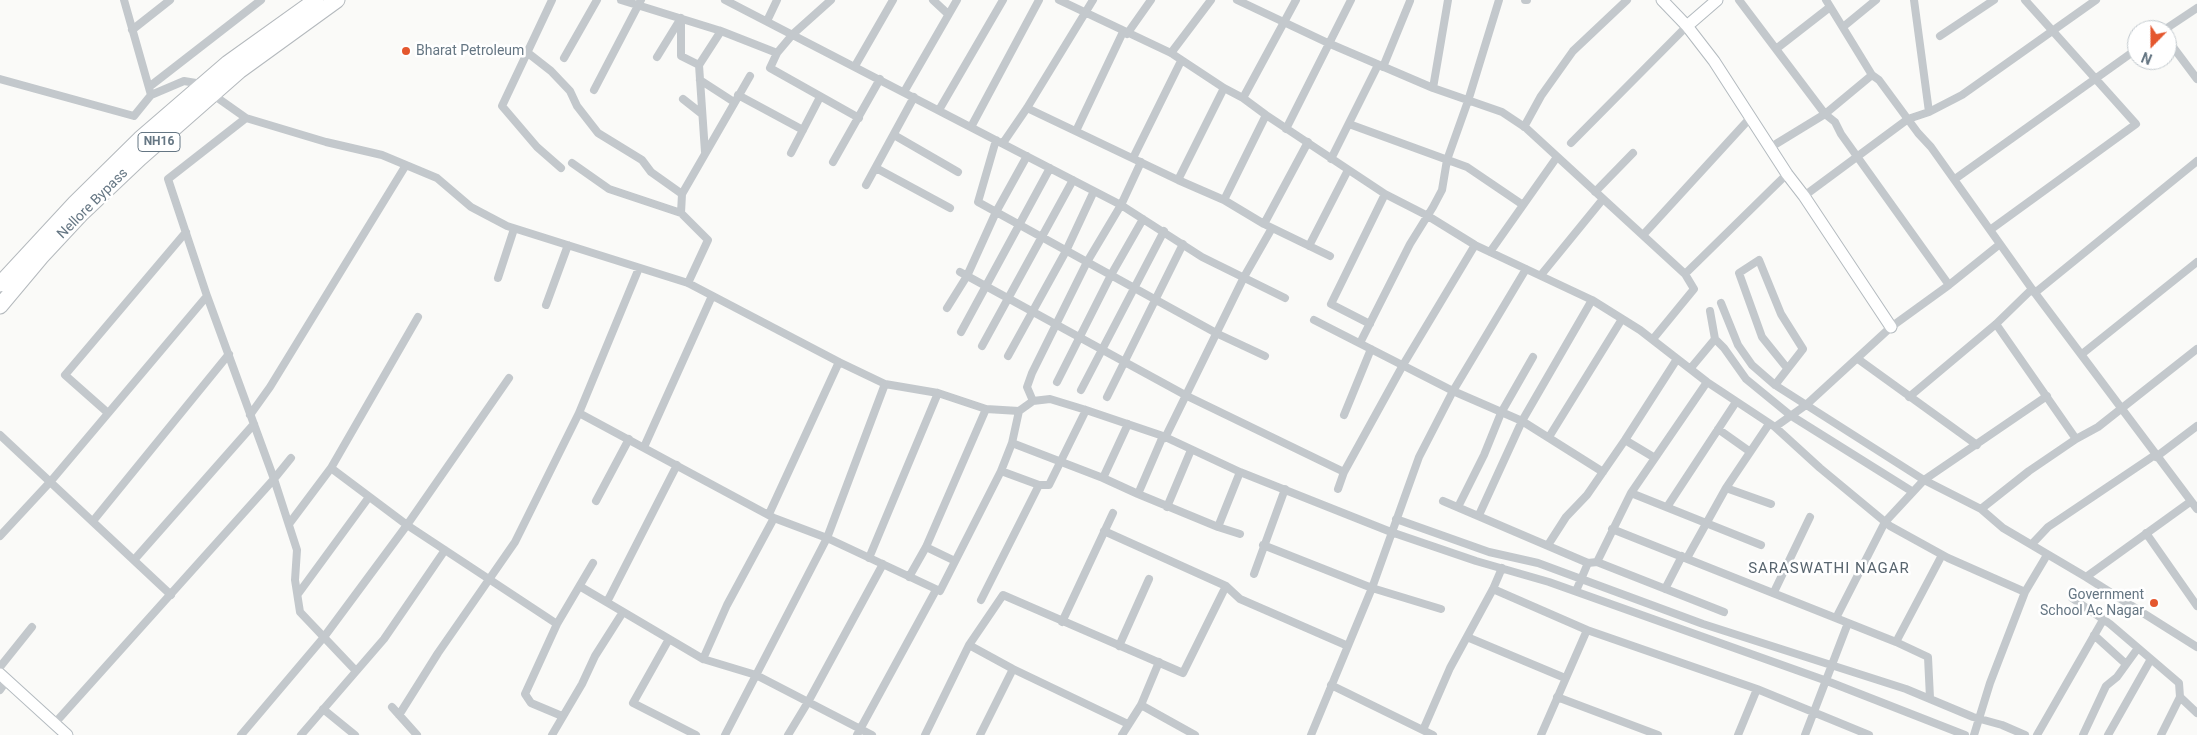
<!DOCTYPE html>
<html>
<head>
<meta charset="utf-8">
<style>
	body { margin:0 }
	#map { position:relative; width:2197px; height:735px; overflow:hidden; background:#fafaf8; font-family:Roboto,sans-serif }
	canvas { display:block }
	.north { position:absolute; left:2127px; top:20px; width:50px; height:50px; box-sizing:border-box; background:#fff; border:1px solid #c1c8cd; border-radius:50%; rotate:202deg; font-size:14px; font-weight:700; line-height:20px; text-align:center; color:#657683 }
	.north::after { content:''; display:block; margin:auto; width:18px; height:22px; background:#e4572e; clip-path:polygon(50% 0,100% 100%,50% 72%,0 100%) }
</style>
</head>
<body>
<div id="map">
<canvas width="2197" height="735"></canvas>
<div class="north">N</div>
</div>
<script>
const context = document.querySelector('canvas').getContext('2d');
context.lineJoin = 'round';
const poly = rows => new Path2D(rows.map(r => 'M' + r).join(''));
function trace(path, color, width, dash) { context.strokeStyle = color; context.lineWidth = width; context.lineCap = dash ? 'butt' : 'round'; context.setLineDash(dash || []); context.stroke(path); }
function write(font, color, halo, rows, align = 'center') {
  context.font = font + ' Roboto,sans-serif'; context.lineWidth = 5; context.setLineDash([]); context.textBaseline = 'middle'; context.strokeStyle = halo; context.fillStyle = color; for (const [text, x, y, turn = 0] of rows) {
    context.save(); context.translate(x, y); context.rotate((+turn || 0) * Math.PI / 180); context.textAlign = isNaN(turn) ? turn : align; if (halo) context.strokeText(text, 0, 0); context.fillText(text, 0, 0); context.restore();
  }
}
const secondary = poly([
	[1662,0,1687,26,1714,61,1787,174,1804,196,1891,327],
	[1687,26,1717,0],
	[0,674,67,735]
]);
const highway = poly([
	[0,284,75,203,140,139,228,63,316,0],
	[0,306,41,257,82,213,140,158,239,71,337,0]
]);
trace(secondary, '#b3babf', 13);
trace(highway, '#b4b9bd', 17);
trace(poly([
	[124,0,151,95,184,81,202,84],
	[552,0,502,106,537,147,561,168],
	[621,0,721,31,777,53],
	[725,0,1121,205,1202,257,1285,298],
	[831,0,793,34,777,53,770,68,859,118],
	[933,0,948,14],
	[1059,0,1171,53,1224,88,1243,98,1266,115,1385,194,1428,216,1475,245,1592,300,1640,330,1707,382,1775,427,1820,468,1890,526,1948,558,2025,592],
	[1237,0,1328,43,1433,88,1502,112,1526,128,1685,274,1694,289,1653,339],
	[1525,0,1527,0],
	[1739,0,1825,114,1835,122,1841,134,1949,285],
	[1826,0,1872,75,1879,80,1918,133,1931,147,2032,289,2197,509],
	[1914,0,1929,112],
	[767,21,777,0],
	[1843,27,1876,0],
	[132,30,170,0],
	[2164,30,2197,8],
	[1127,34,1151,0],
	[1940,36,1994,0],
	[2167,39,2197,79],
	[1776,49,1830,7],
	[528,53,551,71,570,91,577,106,598,133,642,160,651,172,682,194],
	[1171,53,1211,0],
	[657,57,681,18,681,56,699,65],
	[564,58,597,0],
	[855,66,893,0],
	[1383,67,1410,1],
	[0,79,134,116,151,95],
	[700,80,734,102],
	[149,87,261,0],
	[1433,88,1448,0],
	[594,90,641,0],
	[904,92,957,0],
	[212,94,246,118,326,142,382,155,437,178,471,207,507,226,688,283,839,362,885,384,938,393,986,409,1019,411,1033,401,1050,399,1086,410,1163,436,1240,472,1391,532,1476,561,1549,582,1827,681,1965,735],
	[738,95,803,130],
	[1243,98,1296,0],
	[683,99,702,114],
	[1027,108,1178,180,1224,200,1264,224,1330,256],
	[939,110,1003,0],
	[246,118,168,179,207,296,274,479,297,550,295,580,300,612,356,671],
	[1349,124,1467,167,1523,205],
	[971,127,1039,0],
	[1524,127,1541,96,1573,51,1627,0],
	[1286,129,1351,0],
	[1076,131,1123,32],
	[894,135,958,172],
	[996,140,978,202,1218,334,1265,356],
	[1003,143,1027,108,1093,0],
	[1571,143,1687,26],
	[1771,147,1825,114,1872,75],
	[705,152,699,65,721,31],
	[791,153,820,97],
	[1133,158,1181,61],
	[1331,159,1378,65],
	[833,162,880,79],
	[572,163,609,189,681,213,708,240,688,283],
	[876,168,950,208],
	[1955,179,2137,49],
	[1178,180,1224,88],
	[866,185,914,97],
	[1595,192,1633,153],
	[1804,196,1908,119,1929,112,1962,95,2096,0],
	[1224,200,1266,115],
	[681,213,682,194,750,76],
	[1264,224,1308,142],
	[1990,230,2136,124,2025,0],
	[1643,235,1751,117],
	[1309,246,1348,170],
	[1490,252,1557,157],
	[960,272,1187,396,1344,472],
	[1685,274,1787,174],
	[1541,275,1603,199],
	[498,278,514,229],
	[2036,292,2197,161],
	[1721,303,1738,345,1752,365,1775,385,1924,480,1981,509,2003,528,2086,577,2197,647],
	[546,305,568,245],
	[947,308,967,276,996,212,1027,156],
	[1710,311,1715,339,1724,348,1746,379,1790,415,1913,492],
	[1314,320,1453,391,1522,421,1603,472],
	[1370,324,1331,304,1385,194],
	[1996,324,2076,439],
	[961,332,1050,168],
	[1360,343,1410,244,1433,207,1442,190,1447,160,1468,101,1499,0],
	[982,346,1073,180],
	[2082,354,2197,262],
	[1008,356,1066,251,1094,191],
	[1858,359,1977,445],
	[1690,369,1715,339],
	[1057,382,1111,275,1143,219],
	[1775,385,1803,349,1781,314,1759,260,1739,273,1762,337,1787,368],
	[1081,390,1164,231],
	[1107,397,1183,244],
	[1909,397,1996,324,2032,289],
	[1033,401,1027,387,1032,373,1087,262,1121,205,1141,162],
	[108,413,65,375,186,232],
	[579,413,774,518,827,538,940,591,1001,471,1012,443,1019,411],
	[250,415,270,387,406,165],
	[1344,415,1371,349],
	[1775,427,1806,405,1891,327,1949,285,2000,244],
	[1718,429,1749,451],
	[0,435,171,595],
	[1549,437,1622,319],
	[1165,438,1244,277,1272,228],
	[1625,440,1655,458],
	[1012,443,1103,478,1138,494,1218,527,1240,534],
	[644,447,712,296],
	[2156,457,2197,426],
	[331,468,407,525,557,624],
	[1001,471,1039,485,1049,485,1086,410],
	[1103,478,1128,424],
	[1726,488,1771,504],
	[1338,489,1344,472,1403,365,1475,245],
	[1631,493,1761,545],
	[1138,494,1163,436],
	[596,501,629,439],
	[1443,501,1588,563,1597,562,1724,612],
	[1167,507,1191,450],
	[1458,507,1484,455,1501,413,1533,357],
	[1667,507,1736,402],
	[1981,509,2029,471,2076,439,2098,427,2197,349],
	[769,514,839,362],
	[1479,515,1522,421,1592,300],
	[1396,519,1489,552,1538,563,1703,624,1906,689,1973,717,2002,725,2025,735],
	[93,521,229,354],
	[289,524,331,468,418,317],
	[1218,527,1240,472],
	[1612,529,1896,642,1928,657,1930,698],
	[1104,531,1226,586,1240,599,1348,646],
	[2146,533,2197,606],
	[0,536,51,481,207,296],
	[2032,544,2048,527,2155,455],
	[1263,545,1372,588,1441,609],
	[1548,545,1566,517,1587,495,1625,440,1677,359],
	[926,547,955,561],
	[869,558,938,393],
	[1687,558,1726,488,1769,424],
	[134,560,254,424],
	[1597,562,1631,493,1707,382],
	[1254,574,1285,489],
	[909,577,926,547,986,409],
	[2086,577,2190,502],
	[581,587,703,659,756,675,872,735],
	[1493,589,1587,630,1757,689,1869,735],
	[1665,589,1682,556],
	[1576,591,1588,563],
	[1774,592,1810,517],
	[298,594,369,497],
	[2072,598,2110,624,2179,683,2180,697,2197,713],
	[981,600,1039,485],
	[607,602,677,465],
	[1836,618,1885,522,1924,480,2047,396],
	[1062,622,1113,513],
	[2094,635,2126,664],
	[1467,637,1565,678],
	[669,639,633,703,696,735],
	[1896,642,1942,555],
	[969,645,1013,669,1128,724],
	[1119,646,1149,579],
	[703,659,727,605,774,518],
	[0,667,32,627],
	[1331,685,1433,735],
	[0,690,7,680],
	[1557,697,1658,735],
	[1141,705,1195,735],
	[392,707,417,735],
	[323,709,355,735],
	[399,715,438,653,515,542,579,413,639,268],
	[562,716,531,703,525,694,557,624,593,563],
	[55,723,274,479,291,458],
	[1423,730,1450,668,1493,589,1502,568],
	[241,735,324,637,407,525,509,378],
	[301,735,384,639,445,550],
	[552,735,582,684,595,656,623,612],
	[725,735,827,538,885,384],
	[788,735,808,702,883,564],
	[857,735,936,590],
	[925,735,969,645,1003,595,1183,673,1226,586],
	[980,735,1013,669],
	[1122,735,1141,705,1159,662],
	[1311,735,1372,588,1419,457,1453,391,1526,269],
	[1541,735,1587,630],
	[1738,735,1757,689],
	[1805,735,1848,623],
	[1974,735,1990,683,2025,592,2047,555],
	[2037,735,2103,620],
	[2083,735,2106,686,2117,677,2138,648],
	[2108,735,2151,659],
	[2161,735,2180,697]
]), '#c3c8cc', 8);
trace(secondary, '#fff', 11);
trace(highway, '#fff', 15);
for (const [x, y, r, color] of [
	[406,51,5,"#e4572e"],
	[2154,603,5,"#e4572e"]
]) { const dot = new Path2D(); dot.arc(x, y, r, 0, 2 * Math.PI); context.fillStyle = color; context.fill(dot); trace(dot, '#fff', 2); }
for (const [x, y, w] of [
	[159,142,42]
]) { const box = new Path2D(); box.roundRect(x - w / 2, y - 9.5, w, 19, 4); context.fillStyle = '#fff'; context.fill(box); trace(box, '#657683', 1); }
write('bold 12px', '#657683', null, [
	["NH16",159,142]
]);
write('14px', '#657683', '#fff', [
	["Bharat Petroleum",416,51],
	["Government",2144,595,"right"],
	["School Ac Nagar",2144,611,"right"]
], 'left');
write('14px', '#657683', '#fff', [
	["Nellore Bypass",93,204,-45]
]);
context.letterSpacing = '1px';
write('15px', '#57646e', '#fff', [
	["SARASWATHI NAGAR",1829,569]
]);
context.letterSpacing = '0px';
</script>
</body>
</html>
